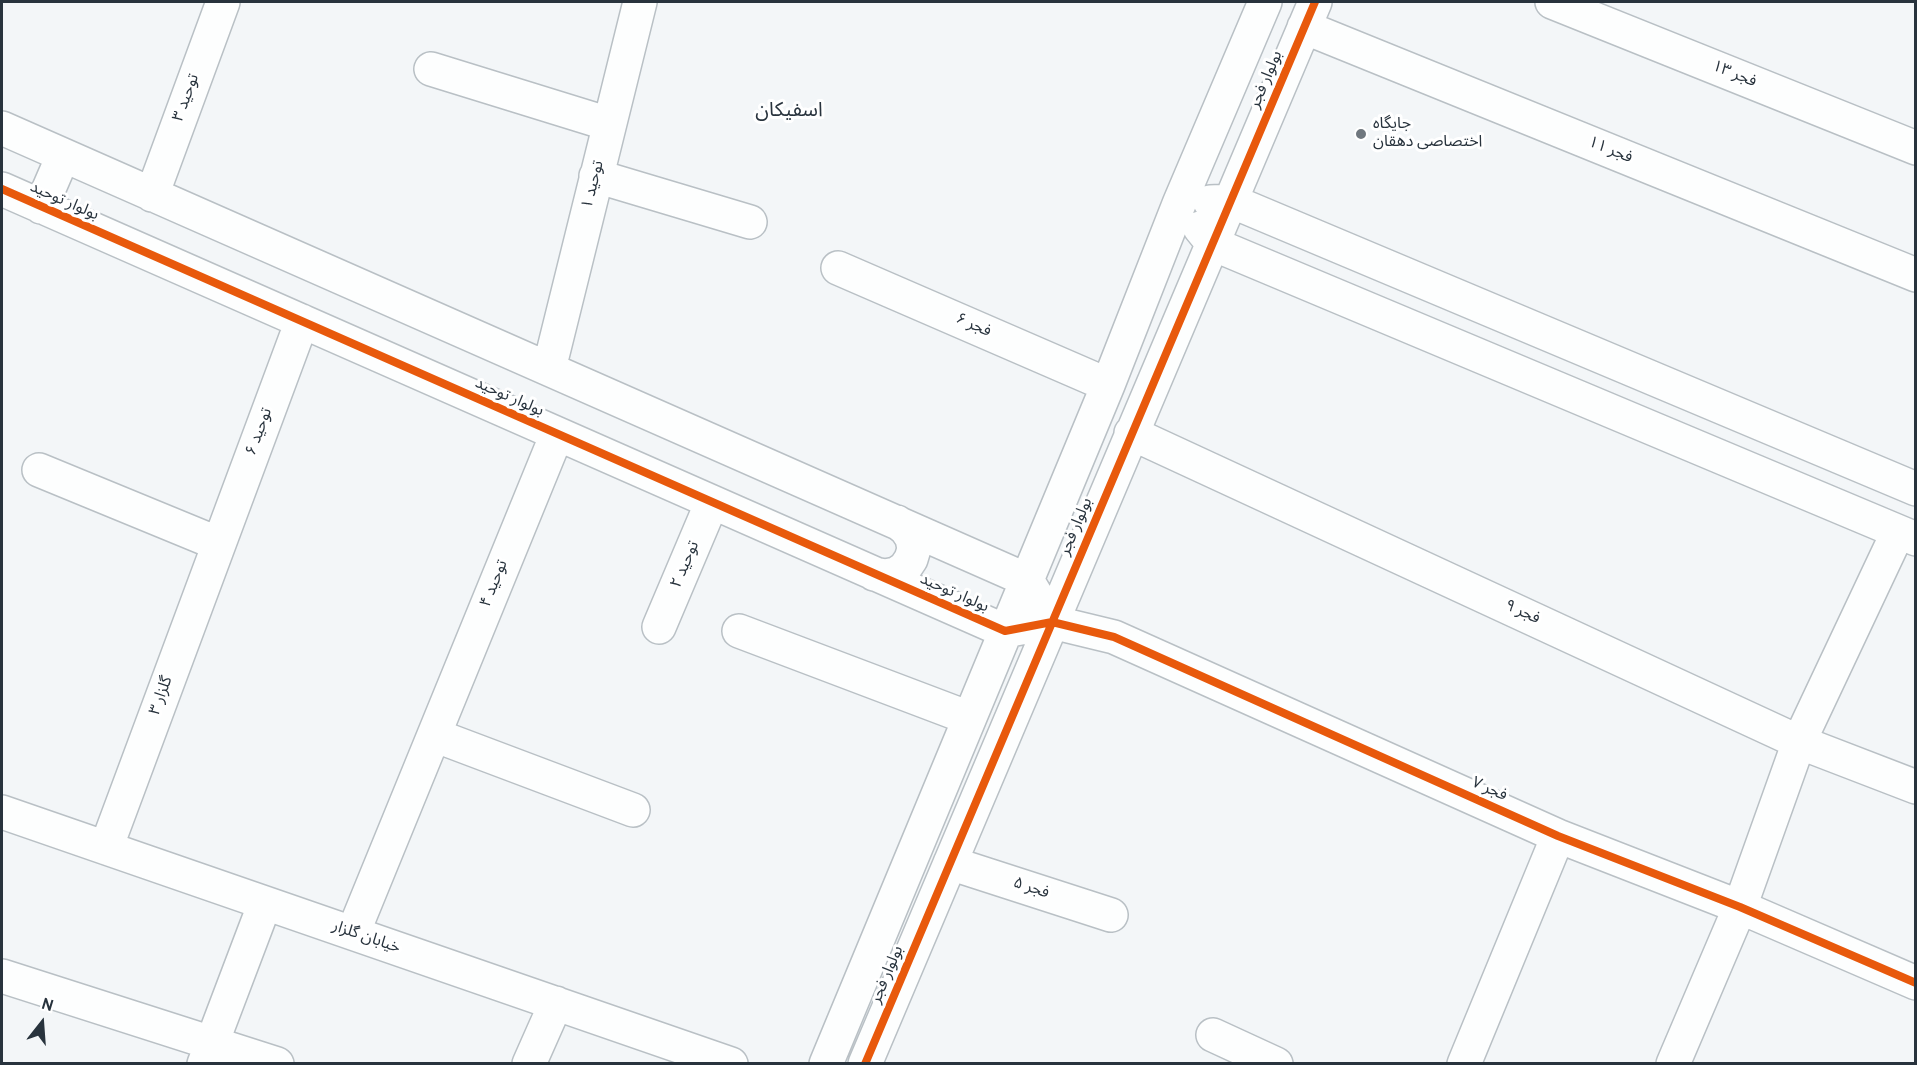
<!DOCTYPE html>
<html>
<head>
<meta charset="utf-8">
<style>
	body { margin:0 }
	#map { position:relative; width:1917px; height:1065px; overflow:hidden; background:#f3f6f8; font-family:Overpass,sans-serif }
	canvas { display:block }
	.frame { position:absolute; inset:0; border:3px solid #28333d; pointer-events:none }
	.north { position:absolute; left:12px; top:993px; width:60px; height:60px; -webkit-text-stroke:4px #fff; paint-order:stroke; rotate:17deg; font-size:16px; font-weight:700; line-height:24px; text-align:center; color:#28333d }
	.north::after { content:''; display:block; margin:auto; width:21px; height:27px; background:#28333d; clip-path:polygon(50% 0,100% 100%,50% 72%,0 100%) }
</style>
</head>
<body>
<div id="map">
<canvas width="1917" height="1065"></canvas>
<div class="frame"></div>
<div class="north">N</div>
</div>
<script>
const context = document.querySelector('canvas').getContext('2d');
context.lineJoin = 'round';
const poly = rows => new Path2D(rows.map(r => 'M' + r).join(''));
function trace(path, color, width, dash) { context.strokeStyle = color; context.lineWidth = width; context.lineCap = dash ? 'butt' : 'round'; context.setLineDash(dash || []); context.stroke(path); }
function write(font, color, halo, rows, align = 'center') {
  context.font = font + ' Overpass,"Noto Sans Arabic",sans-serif'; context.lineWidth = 6; context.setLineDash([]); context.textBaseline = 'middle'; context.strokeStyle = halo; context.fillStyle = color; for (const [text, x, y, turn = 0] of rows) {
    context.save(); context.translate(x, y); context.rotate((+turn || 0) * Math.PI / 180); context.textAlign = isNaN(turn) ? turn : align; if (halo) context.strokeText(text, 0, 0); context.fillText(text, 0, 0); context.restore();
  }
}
const minor = poly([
	[1552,2,1916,148],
	[1304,27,1916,275],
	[431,69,609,124],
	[2,128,1027,580,1052,622],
	[596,176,750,222],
	[2,189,1005,631,1052,622,1114,637,1558,836,1740,907,1916,983],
	[152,195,223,2],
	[1210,202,1231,201,1916,489],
	[41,207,63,156],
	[1200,228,1213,244,1916,539],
	[838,268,1108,385],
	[549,369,640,2],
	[1131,433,1799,742,1916,787],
	[39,470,219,544],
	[874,574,885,576,896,574,905,568,911,559,914,549,912,538,906,529,897,522],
	[659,627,712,502],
	[739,631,969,718],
	[434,735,633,810],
	[2,812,731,1064],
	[106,848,302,321],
	[950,863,1111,915],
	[353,933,557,434],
	[2,976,277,1064],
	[1213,1035,1276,1064],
	[204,1064,265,903],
	[529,1064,556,1003],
	[826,1064,1108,385,1179,204,1265,2],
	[865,1064,1315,2],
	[1464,1064,1558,836],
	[1673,1064,1740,907,1799,742,1898,532]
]);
trace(minor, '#b9c0c5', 36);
trace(minor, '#fdfefe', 33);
trace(poly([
	[2,189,1005,631,1052,622,1114,637,1558,836,1740,907,1916,983],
	[865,1064,1315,2]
]), '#e8590c', 8);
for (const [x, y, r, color] of [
	[1361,134,6,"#6f777e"]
]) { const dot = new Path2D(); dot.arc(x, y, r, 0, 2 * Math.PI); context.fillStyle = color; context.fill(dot); trace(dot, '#fff', 2); }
write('16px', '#28333d', '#fff', [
	["فجر ۱۳",1734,75,22],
	["بولوار فجر",1267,80,-67],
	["توحید ۳",187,98,-70],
	["فجر ۱۱",1610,151,22],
	["توحید ۱",594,185,-76],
	["بولوار توحید",64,202,24],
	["فجر ۶",973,326,24],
	["بولوار توحید",509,398,24],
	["توحید ۶",260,432,-70],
	["بولوار فجر",1077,527,-67],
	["توحید ۲",686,565,-67],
	["توحید ۴",495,584,-68],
	["بولوار توحید",954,594,24],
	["فجر ۹",1522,613,25],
	["گلزار ۳",162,696,-70],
	["فجر ۷",1489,790,24],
	["فجر ۵",1031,889,18],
	["خیابان گلزار",366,938,19],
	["بولوار فجر",888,975,-67]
]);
write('16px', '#28333d', '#fff', [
	["جایگاه",1373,125],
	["اختصاصی دهقان",1373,143]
], 'left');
write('20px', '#28333d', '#fff', [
	["اسفیکان",789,112]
]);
</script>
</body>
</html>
